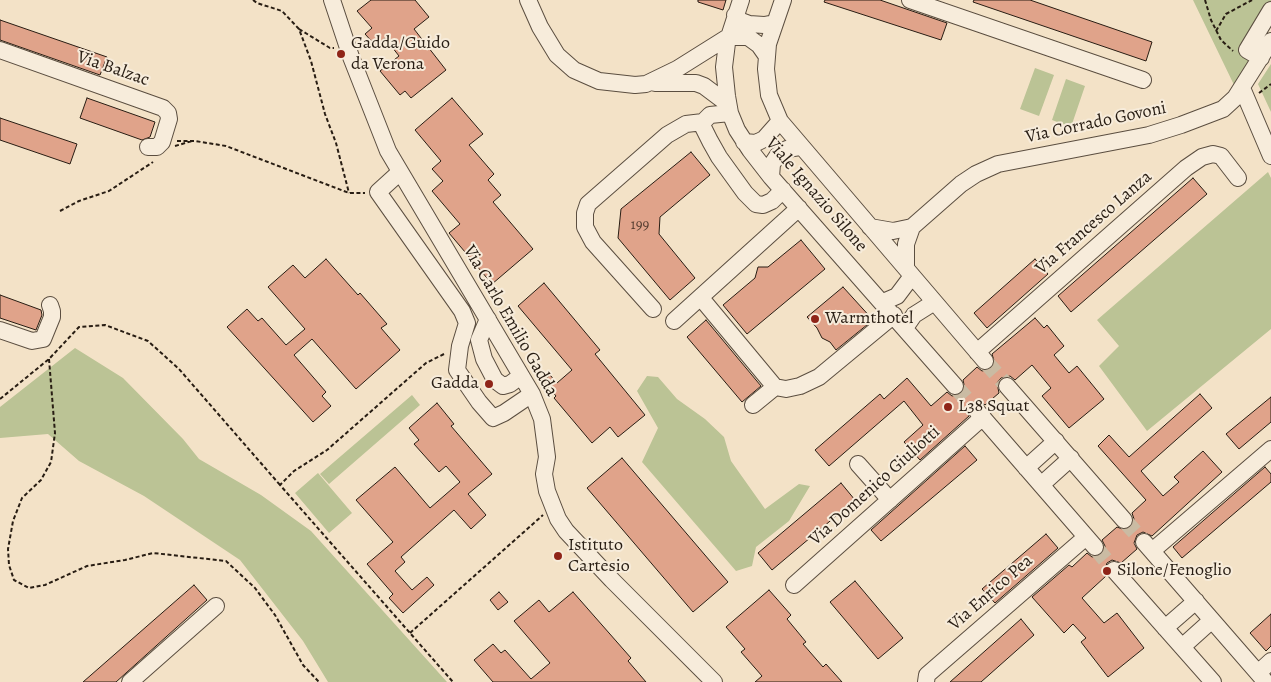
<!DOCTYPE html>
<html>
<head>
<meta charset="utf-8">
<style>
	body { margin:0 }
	canvas { display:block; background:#f3e2c7 }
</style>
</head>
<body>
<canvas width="1271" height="682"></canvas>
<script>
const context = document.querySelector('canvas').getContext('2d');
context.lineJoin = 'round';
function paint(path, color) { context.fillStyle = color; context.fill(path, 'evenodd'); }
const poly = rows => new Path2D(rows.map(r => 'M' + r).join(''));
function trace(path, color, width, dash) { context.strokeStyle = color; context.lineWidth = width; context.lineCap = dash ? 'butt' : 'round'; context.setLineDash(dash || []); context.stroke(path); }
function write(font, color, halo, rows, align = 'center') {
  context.font = font + ' Alegreya,serif'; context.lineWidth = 4; context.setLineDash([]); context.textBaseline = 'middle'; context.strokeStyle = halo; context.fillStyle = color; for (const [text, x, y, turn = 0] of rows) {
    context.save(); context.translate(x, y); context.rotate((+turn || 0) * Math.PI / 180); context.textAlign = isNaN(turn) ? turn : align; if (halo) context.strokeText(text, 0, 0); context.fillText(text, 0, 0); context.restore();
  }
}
paint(poly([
	[1193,0,1271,0,1271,25,1235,87],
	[1271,64,1271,112,1258,84],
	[1035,68,1054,75,1039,116,1020,109],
	[1066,79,1085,86,1071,127,1052,120],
	[1268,172,1271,178,1271,329,1147,431,1099,366,1119,346,1097,320],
	[75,348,123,378,183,439,199,459,261,495,311,531,447,682,328,682,303,641,240,560,144,496,79,461,48,434,0,438,0,407],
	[647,376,658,377,677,399,705,419,724,437,731,461,765,509,799,484,810,486,789,521,756,547,752,566,736,571,642,462,658,428,637,391],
	[412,395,420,405,329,484,320,474],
	[318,473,352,513,329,533,295,493]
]), '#bbc395');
const building = poly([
	[371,0,415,0,429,17,414,29,446,70,411,98,405,91,400,95,380,71,399,56,385,38,376,46,365,34,372,28,357,11,371,0],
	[698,0,726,0,723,10,698,2,698,0],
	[825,0,880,0,947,23,941,40,824,2,825,0],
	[974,0,1030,0,1152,42,1146,61,973,2,974,0],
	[0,20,107,57,100,75,0,40,0,20],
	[87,98,155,122,150,137,142,140,80,118,87,98],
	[452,98,483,134,469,145,494,174,488,180,501,195,493,202,533,249,492,284,449,233,460,224,432,191,443,181,432,169,441,161,415,130,452,98],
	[0,118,77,144,70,164,0,140,0,118],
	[691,152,710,175,660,217,659,234,695,278,670,300,618,238,621,209,691,152],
	[1193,178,1207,194,1071,312,1058,296,1193,178],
	[801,240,825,269,747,334,723,305,755,278,758,267,768,267,801,240],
	[326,259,358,295,360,293,387,324,381,328,400,350,356,389,312,339,294,355,326,392,322,396,331,406,313,422,227,327,247,309,258,321,262,318,286,345,305,329,268,287,293,265,305,278,326,259],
	[1035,259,1048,274,987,328,974,313,1035,259],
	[544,283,600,350,595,354,645,415,618,437,610,427,592,443,554,398,556,396,543,381,550,375,557,383,572,370,518,306,544,283],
	[843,287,873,320,836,350,830,342,822,338,817,328,807,317,843,287],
	[0,295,41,310,42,315,36,330,0,318,0,295],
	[1035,318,1044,328,1047,325,1064,346,1054,355,1069,373,1077,366,1104,399,1069,428,1042,396,1051,388,1032,365,1015,380,1010,376,1001,378,997,383,999,393,985,405,980,401,971,403,967,408,969,416,920,460,904,442,923,425,904,401,829,466,815,450,880,394,884,399,907,378,931,406,947,392,952,396,961,394,965,389,963,380,977,367,982,371,991,369,995,364,992,354,1035,318],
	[706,320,761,386,742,402,687,337,706,320],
	[1200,394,1212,408,1141,471,1163,496,1179,482,1174,477,1203,451,1222,472,1152,536,1143,532,1137,535,1134,543,1137,549,1121,563,1112,560,1107,563,1104,572,1106,576,1082,598,1104,623,1117,613,1144,648,1108,677,1081,642,1086,638,1073,624,1064,633,1032,597,1069,565,1072,567,1087,553,1092,557,1101,555,1104,551,1105,546,1102,540,1117,527,1125,530,1131,527,1134,519,1132,513,1146,500,1098,446,1109,435,1129,457,1200,394],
	[1271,397,1271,422,1239,449,1226,434,1271,397],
	[437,403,454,424,451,426,492,474,468,494,486,515,471,529,454,510,401,557,405,562,395,571,412,590,427,577,434,585,403,613,389,598,393,594,367,564,393,542,356,500,395,467,430,508,460,482,446,466,439,472,414,444,419,440,409,428,437,403],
	[965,446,977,460,881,541,871,530,965,446],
	[622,458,728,582,693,612,587,488,622,458],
	[1265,467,1271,474,1271,482,1182,558,1173,547,1265,467],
	[841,483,855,500,772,570,758,553,841,483],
	[1046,534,1058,548,995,603,982,589,1046,534],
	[855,581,903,638,878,659,830,602,855,581],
	[194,585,207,600,116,682,83,682,194,585],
	[769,590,791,615,787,619,806,642,803,644,823,667,826,664,842,682,755,682,762,676,741,652,745,649,726,627,769,590],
	[499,592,508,602,498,610,490,600,499,592],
	[573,592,631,658,628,661,646,682,493,682,474,660,493,644,501,653,505,650,531,679,550,663,514,621,539,600,549,612,573,592],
	[1271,614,1271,646,1266,651,1250,633,1271,614],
	[1021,619,1034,635,981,682,950,682,1021,619]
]);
paint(building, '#e0a38a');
trace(building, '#281d13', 1);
trace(poly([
	[985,361,1007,386],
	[955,386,977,411],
	[1124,520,1144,542],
	[1095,547,1114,570]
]), '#cabba3', 16, [16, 8]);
const minor = poly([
	[332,0,351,57,388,151,532,394,542,419,547,457,544,474,547,491,558,519,566,531,612,580,714,682],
	[528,0,540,27,557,55,574,70,599,81,635,85,646,84,677,69,728,37,748,37,759,45,766,55],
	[741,0,727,43,724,67,727,96,730,113,737,130,750,150,771,177,955,386],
	[783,0,768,44,766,69,769,95,780,121,985,361],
	[910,0,1143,80],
	[735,15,741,21,749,24,764,25,775,23],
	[0,50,163,108,168,113,169,119,162,142,157,147,148,147],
	[1261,58,1247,50,1271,10],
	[655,83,696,83,704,86,728,104],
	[1242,88,1271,156],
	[730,113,710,115,703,122,703,127,710,141,719,157,745,193,756,204,763,205,772,201,783,190],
	[744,142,756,143,764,139,780,121],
	[400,172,378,192,462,311,467,323,460,346,457,370,479,402,493,418,504,413,532,394],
	[771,177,772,164,778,155,787,149,800,147],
	[870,227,893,231,912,227,961,184,976,174,998,164,1149,135,1181,125,1223,109,1235,98,1271,41],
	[906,267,906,244,912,227],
	[701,298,775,387,753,405],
	[883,302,897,296,912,276],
	[653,309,593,242,585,227,585,213,588,204,667,135,686,124,703,122],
	[488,319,479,340,484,359,495,380,503,386,510,384,521,376],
	[674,321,799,208],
	[905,328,914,315,933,303],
	[0,330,32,341,43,339,52,317,52,311,50,305],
	[977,352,1186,168,1202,157,1213,154,1221,156,1238,178],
	[1007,386,1124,520],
	[775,387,786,389,800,386,819,377,894,315],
	[977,411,1095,547],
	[858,464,890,500],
	[1026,468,1056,441],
	[1041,485,1071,458],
	[1144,542,1264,680],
	[1152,551,1271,449],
	[1114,570,1213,682],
	[794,585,983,417],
	[1165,628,1196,601],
	[1182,647,1212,620],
	[1258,673,1271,661],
	[130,682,216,606],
	[926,682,927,675,1086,537]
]);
trace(minor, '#5b4e40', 18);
trace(poly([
	[253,0,257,3,282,11,299,29,311,61,325,114,336,143,349,193],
	[1205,0,1211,20,1221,40,1233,51],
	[299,29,330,48,334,48],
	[1216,31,1226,14,1252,0],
	[1259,93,1271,84],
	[177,141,195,141,226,146,349,193,365,193],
	[175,146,192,141],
	[60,211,79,201,109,191,153,162],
	[444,354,426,363,327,450,294,471,280,485,453,682],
	[49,359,55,433,51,462,41,480,22,498,13,521,8,549,9,565,14,580,29,588,45,585,87,566,125,560,153,553,226,561,255,588,275,615,303,665,319,682],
	[0,399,49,359,79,327,105,325,148,341,179,369,280,485],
	[410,633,543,515]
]), '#281d13', 2, [4, 2.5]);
trace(minor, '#f7ecdb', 16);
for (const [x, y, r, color] of [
	[341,54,5,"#8f2418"],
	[815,319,5,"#8f2418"],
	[489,384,5,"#8f2418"],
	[948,407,5,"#8f2418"],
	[558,556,5,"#8f2418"],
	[1107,571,5,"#8f2418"]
]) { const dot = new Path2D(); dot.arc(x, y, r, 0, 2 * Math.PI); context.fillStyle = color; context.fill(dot); trace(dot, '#f7ecdb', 2); }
write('15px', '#563e31', null, [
	["199",640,225]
]);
write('18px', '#281d13', '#f7ecdb', [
	["Gadda/Guido",351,44],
	["da Verona",351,65],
	["Warmthotel",825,319],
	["Gadda",479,384,"right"],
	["L38 Squat",958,407],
	["Istituto",568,546],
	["Cartesio",568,567],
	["Silone/Fenoglio",1117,571]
], 'left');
write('18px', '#281d13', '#f7ecdb', [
	["Via Balzac",113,69,19],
	["Via Corrado Govoni",1096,123,-12],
	["Viale Ignazio Silone",816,195,49],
	["Via Francesco Lanza",1094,223,-41],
	["Via Carlo Emilio Gadda",510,321,60],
	["Via Domenico Giuliotti",875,486,-42],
	["Via Enrico Pea",991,593,-41]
]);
</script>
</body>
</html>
